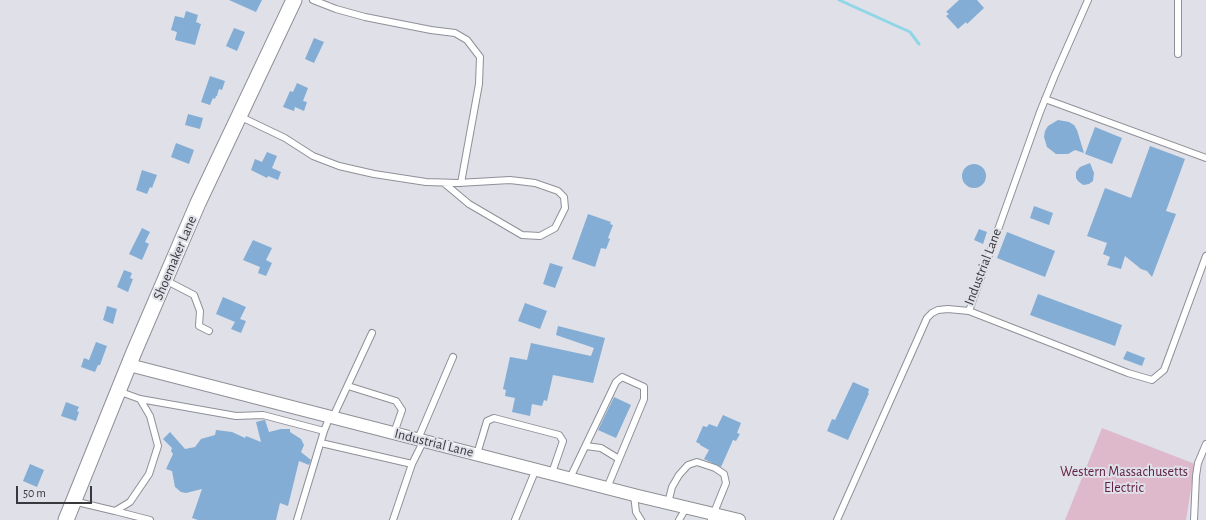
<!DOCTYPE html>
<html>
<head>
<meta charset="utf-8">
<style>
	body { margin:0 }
	#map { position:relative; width:1206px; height:520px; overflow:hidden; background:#dfe0e8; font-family:"Alegreya Sans",sans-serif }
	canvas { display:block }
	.scale { position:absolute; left:16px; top:486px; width:76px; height:18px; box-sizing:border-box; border:2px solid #38393c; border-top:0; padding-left:5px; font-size:12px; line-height:14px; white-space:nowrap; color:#38393c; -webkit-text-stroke:3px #dfe0e8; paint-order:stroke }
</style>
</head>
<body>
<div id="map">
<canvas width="1206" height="520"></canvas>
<div class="scale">50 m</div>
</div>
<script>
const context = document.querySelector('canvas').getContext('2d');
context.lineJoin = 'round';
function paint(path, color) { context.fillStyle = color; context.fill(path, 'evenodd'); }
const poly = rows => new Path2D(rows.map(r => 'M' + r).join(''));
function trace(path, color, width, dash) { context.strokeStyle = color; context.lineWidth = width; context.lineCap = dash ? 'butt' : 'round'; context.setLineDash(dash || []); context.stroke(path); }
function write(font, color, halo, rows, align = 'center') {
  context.font = font + ' "Alegreya Sans",sans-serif'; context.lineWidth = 4; context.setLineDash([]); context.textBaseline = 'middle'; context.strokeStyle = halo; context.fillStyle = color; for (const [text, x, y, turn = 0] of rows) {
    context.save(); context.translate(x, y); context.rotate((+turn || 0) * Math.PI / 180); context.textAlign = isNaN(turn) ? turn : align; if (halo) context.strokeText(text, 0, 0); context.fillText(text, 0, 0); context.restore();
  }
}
paint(poly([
	[1102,428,1195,464,1186,520,1065,520]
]), '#deb9cb');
trace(poly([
	[839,0,910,32,919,44]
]), '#91d6e7', 3);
paint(poly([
	[229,0,262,0,256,12],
	[959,0,977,0,984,8,967,24,966,22,958,29,946,16,949,14,946,12],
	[186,11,198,15,196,22,201,24,195,45,175,40,177,32,171,30,175,16,184,18],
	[234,28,245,32,237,51,226,46],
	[314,38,324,42,314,63,305,59],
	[210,76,225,81,222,90,219,89,217,96,216,96,215,99,213,98,210,105,201,102],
	[297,83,308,88,303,101,307,102,304,111,295,107,294,111,283,107,290,91,293,92],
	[188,114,203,118,200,129,185,125],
	[1058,120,1069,122,1074,125,1077,130,1084,153,1075,150,1068,154,1056,154,1047,147,1044,137,1045,131,1048,126],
	[1095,127,1122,138,1112,164,1085,154],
	[176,143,194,150,189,164,171,157],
	[1150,146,1185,159,1166,211,1176,214,1152,277,1147,271,1141,269,1125,256,1121,269,1107,265,1110,257,1103,254,1107,243,1087,236,1105,188,1131,198],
	[267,152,277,156,272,168,281,172,278,180,268,176,267,178,251,170,255,159,262,162],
	[1090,163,1094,173,1093,181,1089,184,1083,185,1078,181,1076,178,1076,172,1080,167],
	'962 176a12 12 0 1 1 24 0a12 12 0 1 1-24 0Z',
	[142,170,157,175,152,188,150,187,147,194,136,190],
	[1034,206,1053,213,1049,225,1030,218],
	[588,214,611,222,610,224,613,225,608,238,610,239,606,249,601,248,595,267,572,259],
	[142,228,150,232,145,242,149,244,142,260,129,254],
	[979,229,987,232,983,244,974,240],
	[1007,232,1055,251,1045,277,997,258],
	[253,240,272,248,266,260,272,263,266,276,258,273,260,267,243,260],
	[550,263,563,267,555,288,543,284],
	[124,270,132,273,130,278,133,279,128,292,117,287],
	[1038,294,1122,325,1115,346,1030,315],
	[223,297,246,307,240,319,246,321,241,333,231,329,235,322,216,314],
	[525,303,547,311,540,329,518,321],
	[107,306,117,309,113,324,103,320],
	[558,326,605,338,593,383,553,375,547,401,544,400,542,406,532,404,530,416,512,412,515,398,505,396,506,390,503,389,510,357,527,360,531,343,591,356,594,348,556,335],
	[96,342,107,346,100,365,98,365,95,372,81,367,84,358,89,360],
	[1127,351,1145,358,1142,366,1123,359],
	[853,382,869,389,868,393,869,393,848,440,827,431,832,419,835,420],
	[614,397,631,405,616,438,598,430],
	[66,402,79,407,77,411,79,412,76,421,61,416],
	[723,415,741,423,737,433,740,434,736,441,733,440,721,467,704,459,709,450,700,445,700,444,696,442,703,426,707,427,709,424,717,427],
	[264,420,265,420,269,432,281,429,290,429,290,432,301,439,304,445,301,452,311,460,309,465,299,461,288,506,280,503,276,520,198,520,192,518,202,489,186,493,181,492,175,487,172,471,166,469,173,454,171,451,172,448,163,439,170,432,185,449,195,447,201,439,215,435,216,430,232,432,245,438,246,436,261,442,256,422],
	[30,464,44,470,37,487,23,481]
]), '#83add4');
const service = poly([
	[313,0,336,9,365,17,431,30,455,33,467,40,480,57,479,84,461,183],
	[1178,0,1178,54],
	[1045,99,1206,158],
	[239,116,285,138,313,156,339,166,374,174,426,182,458,183,510,180,535,183,558,191,564,197,565,208,555,228,540,236,522,235,469,204,444,183],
	[165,280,194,295,200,311,199,326,209,331],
	[969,311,1128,373,1152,380,1164,370,1206,256],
	[348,386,396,401,402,410,394,433],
	[140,399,236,416,263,415,324,431,330,416],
	[333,417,372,333],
	[418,439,453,357],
	[321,443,412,464],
	[586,446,601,448,619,459],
	[477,454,487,421,494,418,559,435,563,441,552,473],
	[570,478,616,382,622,377,644,387,644,399,607,488],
	[634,495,636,512,641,520],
	[73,501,115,511,130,502,149,474,158,446,150,416,140,399,118,391],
	[668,503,672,487,679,475,688,465,697,462,715,468,724,474,726,483,711,520],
	[115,511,150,520],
	[297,520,324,431],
	[393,520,412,464,424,440],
	[515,520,536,469],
	[679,520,686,508],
	[837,520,927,318,932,313,938,310,948,309,969,311,1040,112,1055,75,1088,0],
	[1194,520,1196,476,1198,463,1206,444]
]);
const minor = poly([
	[129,365,638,496,739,520]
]);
const tertiary = poly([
	[66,520,134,352,198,203,294,0]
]);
trace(service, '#8f9097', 8);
trace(minor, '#8f9097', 14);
trace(tertiary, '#8f9097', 17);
trace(service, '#fff', 6);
trace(minor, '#fff', 12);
trace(tertiary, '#fff', 15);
write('14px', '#38393c', '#dfe0e8', [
	["Shoemaker Lane",175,258,-67],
	["Industrial Lane",983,267,-69],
	["Industrial Lane",434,443,14]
]);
write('14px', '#622146', '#dfe0e8', [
	["Western Massachusetts",1124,472],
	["Electric",1124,488]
]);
</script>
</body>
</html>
